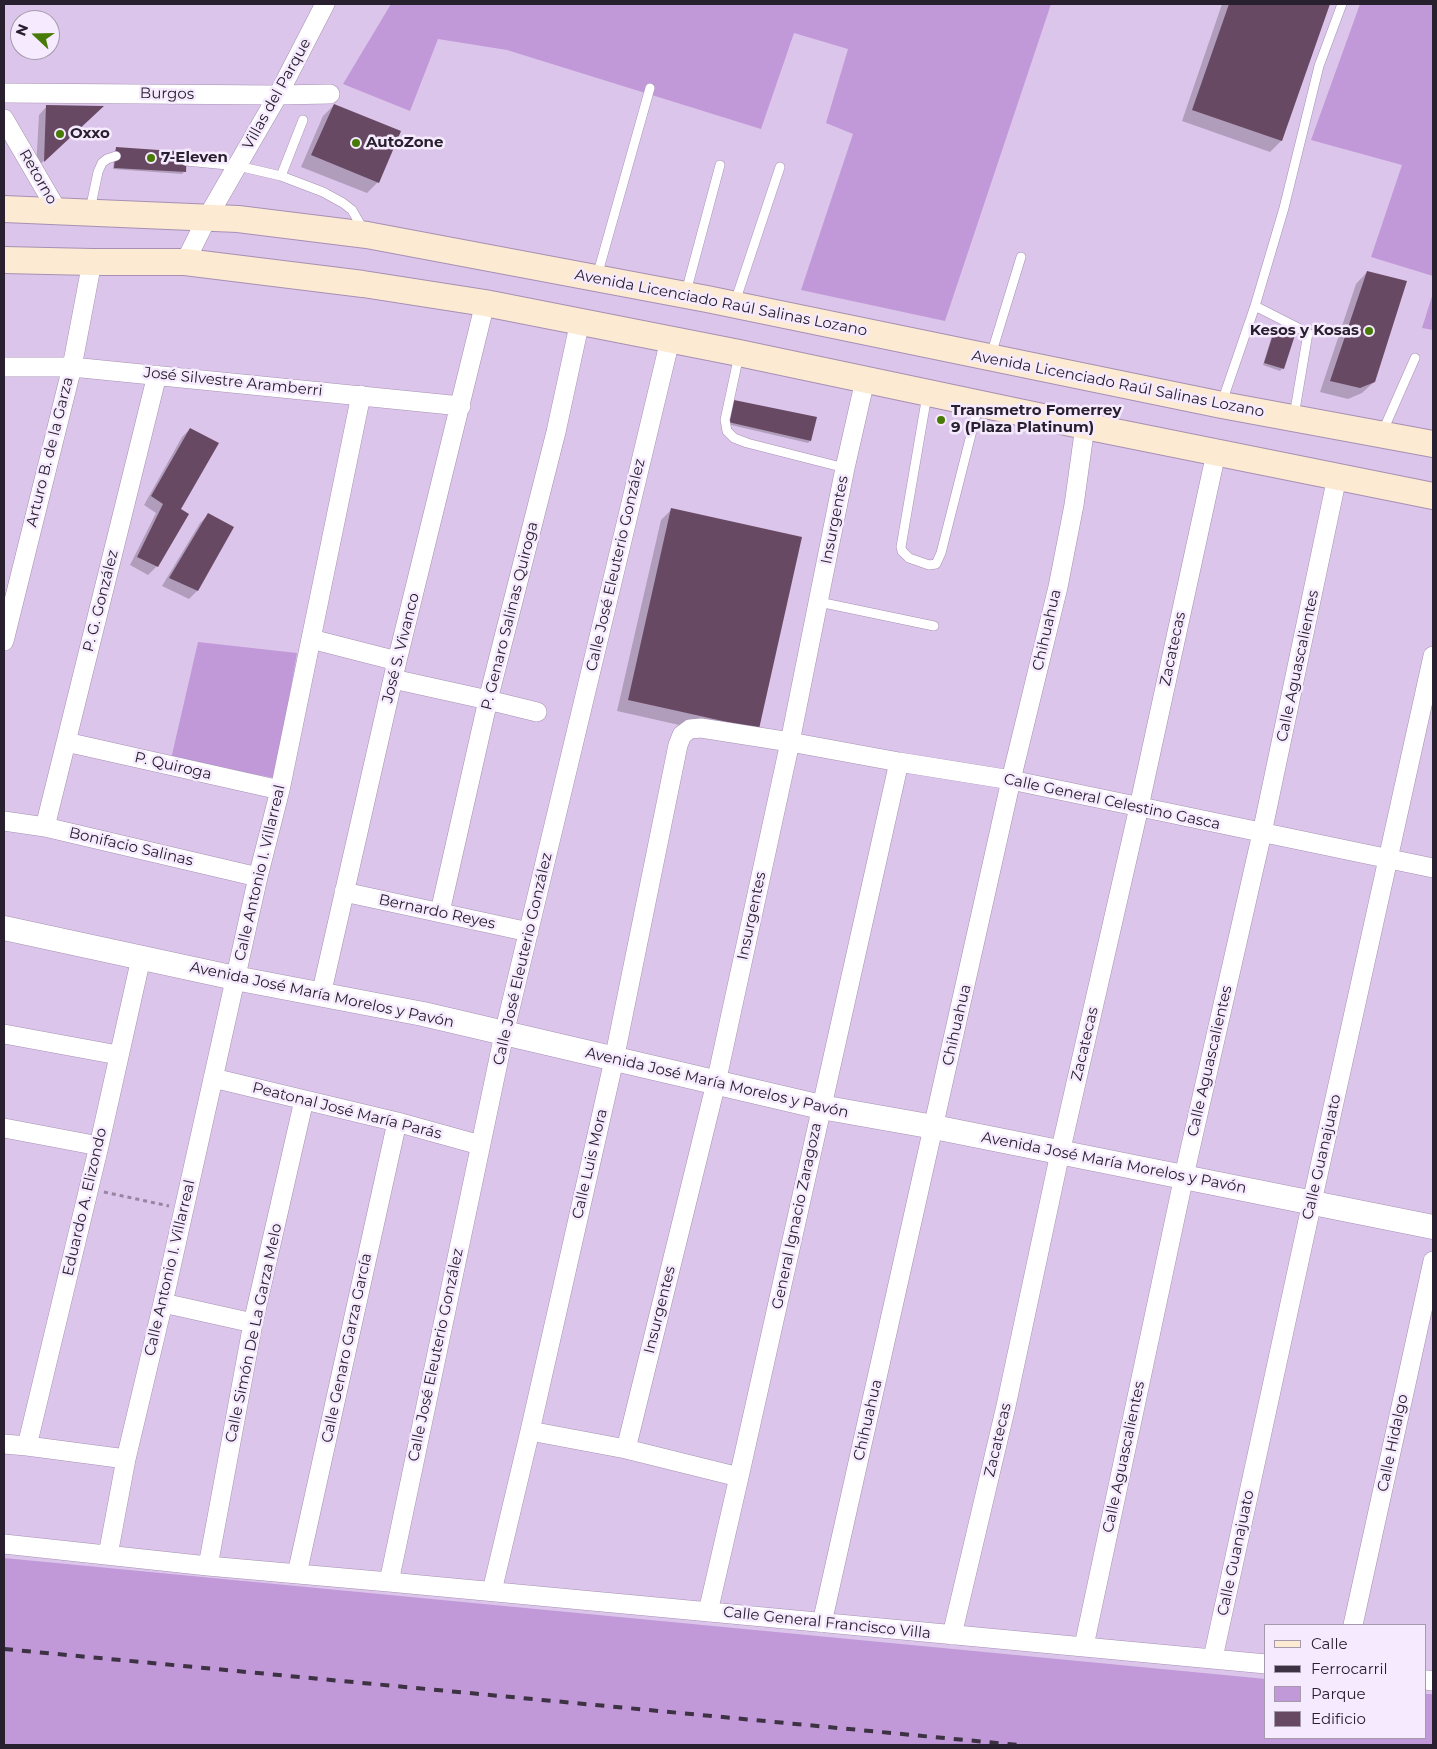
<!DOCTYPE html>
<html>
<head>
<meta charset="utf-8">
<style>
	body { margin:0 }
	#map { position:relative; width:1437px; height:1749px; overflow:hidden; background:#dcc5ea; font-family:Montserrat,sans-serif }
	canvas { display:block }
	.frame { position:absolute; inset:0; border:5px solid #28202e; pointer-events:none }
	.legend { position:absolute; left:1264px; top:1624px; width:162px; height:115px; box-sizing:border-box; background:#f6ebfe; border:1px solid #a49aab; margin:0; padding:6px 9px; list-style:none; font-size:15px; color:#28202e }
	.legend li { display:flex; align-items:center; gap:10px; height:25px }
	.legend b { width:25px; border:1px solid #a49aab }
	.north { position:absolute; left:10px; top:10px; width:50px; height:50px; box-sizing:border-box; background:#f6ebfe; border:1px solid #a49aab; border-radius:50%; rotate:291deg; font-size:14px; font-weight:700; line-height:20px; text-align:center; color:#28202e }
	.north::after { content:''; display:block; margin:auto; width:18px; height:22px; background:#487a08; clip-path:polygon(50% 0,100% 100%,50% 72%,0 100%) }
</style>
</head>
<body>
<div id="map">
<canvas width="1437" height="1749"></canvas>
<div class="frame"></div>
<ul class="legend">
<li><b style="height:6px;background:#fcead3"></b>Calle</li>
<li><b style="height:6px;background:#3c3243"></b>Ferrocarril</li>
<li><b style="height:14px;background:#c199d8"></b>Parque</li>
<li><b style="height:14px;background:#684963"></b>Edificio</li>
</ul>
<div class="north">N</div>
</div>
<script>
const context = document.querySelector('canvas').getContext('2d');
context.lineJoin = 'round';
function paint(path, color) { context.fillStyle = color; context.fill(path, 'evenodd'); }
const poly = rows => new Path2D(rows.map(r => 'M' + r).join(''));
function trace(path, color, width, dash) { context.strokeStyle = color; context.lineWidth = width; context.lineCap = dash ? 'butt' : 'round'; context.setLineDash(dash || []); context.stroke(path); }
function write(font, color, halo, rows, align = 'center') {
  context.font = font + ' Montserrat,sans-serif'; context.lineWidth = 5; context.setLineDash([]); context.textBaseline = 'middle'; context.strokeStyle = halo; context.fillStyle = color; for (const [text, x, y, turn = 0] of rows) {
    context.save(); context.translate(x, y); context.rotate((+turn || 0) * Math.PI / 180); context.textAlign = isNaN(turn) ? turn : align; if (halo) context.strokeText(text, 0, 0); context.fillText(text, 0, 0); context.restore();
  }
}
paint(poly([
	[391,4,1051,4,945,321,801,290,853,134,826,123,848,49,794,33,761,129,507,50,438,39,410,111,343,84],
	[1360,4,1433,4,1433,276,1371,257,1402,165,1311,140],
	[1433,293,1433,330,1422,328],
	[198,642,297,653,275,778,171,759],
	[4,1558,1266,1679,1266,1738,1426,1738,1426,1694,1433,1694,1433,1745,4,1745]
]), '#c199d8');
paint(poly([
	[1222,4,1328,4,1281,141,1270,152,1182,121],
	[334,105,378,182,367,193,301,167,323,116],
	[47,106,94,114,36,168,39,115],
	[117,148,184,172,182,174,113,169,115,150],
	[1367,272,1374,382,1362,393,1348,399,1320,392,1356,284],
	[1275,330,1293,336,1282,369,1280,371,1263,365,1273,332],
	[734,401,810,441,808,443,727,424,732,403],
	[190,429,180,509,157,566,148,575,130,565,156,513,144,505,182,437],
	[672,509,746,740,617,711,661,520],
	[208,515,232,527,197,591,189,599,162,586,200,523]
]), '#0003');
paint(poly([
	[1229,4,1330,4,1282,141,1192,110],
	[334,104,401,131,379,183,311,155],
	[46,105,104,106,44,162],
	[116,147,187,152,186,172,114,168],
	[1367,271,1407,281,1375,382,1360,388,1330,381],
	[1275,328,1295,335,1284,369,1264,363],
	[734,400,817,417,811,441,728,422],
	[190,428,219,443,181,509,189,514,158,567,137,557,163,504,151,496],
	[671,508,802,537,759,729,628,700],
	[208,513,234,527,198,591,169,578]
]), '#684963');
const service = poly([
	[186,161,238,166,281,176,323,192,343,203,352,210,364,231],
	[281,176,303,120],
	[90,210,98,172,102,163,107,159,116,156],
	[597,276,650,88],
	[686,292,720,165],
	[735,302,780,167],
	[1255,306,1308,333,1294,416],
	[739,355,725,420,727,431,734,438,747,443,845,468],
	[991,355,1021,257],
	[927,395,901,547,902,551,909,558,929,565,936,564,941,553,978,407],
	[1222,402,1255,306,1284,208,1319,66,1342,4],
	[1382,433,1415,358],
	[819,602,934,626]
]);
const minor = poly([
	[4,93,278,95,330,94],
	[4,119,57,210],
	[185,262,207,218,278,95,325,4],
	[4,367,72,367,461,406],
	[311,639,397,661],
	[4,641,72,367,92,262],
	[393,679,488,700,537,712],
	[66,742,280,790],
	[4,821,45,827,258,877],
	[45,827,157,375],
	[344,892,529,932],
	[440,912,488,700,556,432,580,321],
	[321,995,397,661,485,303],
	[4,1034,118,1055],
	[213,1078,397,1122,480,1145],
	[4,1128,99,1146],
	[163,1303,253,1323],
	[530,1431,626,1449,739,1477],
	[4,1444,27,1446,126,1459],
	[27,1446,99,1146,141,958],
	[626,1449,716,1083,790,742,845,468,865,380],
	[4,1544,208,1566,389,1582,1266,1664],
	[108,1555,126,1459,163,1303,258,877,280,790,361,395],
	[208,1566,253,1323,304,1100],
	[297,1574,397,1122],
	[389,1582,504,1034,670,340],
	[492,1591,530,1431,614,1060,678,745,682,735,690,729,701,728,790,742,899,762,1011,780,1433,868],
	[708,1612,739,1477,899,762],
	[822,1623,1011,780,1058,587,1074,505,1085,426],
	[1353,1625,1433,1261],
	[952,1635,1006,1406,1060,1153,1139,807,1216,453],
	[1084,1646,1184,1176,1262,833,1337,477],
	[1213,1658,1312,1202,1433,656],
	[1426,1680,1433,1681]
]);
const tertiary = poly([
	[4,928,235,978,423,1014,821,1107,934,1127,1433,1227]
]);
const secondary = poly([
	[4,209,238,219,367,235,707,299,1222,405,1433,444],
	[4,260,92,262,185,262,363,284,485,303,739,353,1085,426,1433,496]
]);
trace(service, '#a690b3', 10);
trace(minor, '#a690b3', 20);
trace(tertiary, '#a690b3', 25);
trace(secondary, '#a690b3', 28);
trace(poly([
	[104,1192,169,1206]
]), '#9685a1', 3, [4, 4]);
trace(service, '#fff', 9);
trace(minor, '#fff', 19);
trace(tertiary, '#fff', 24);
trace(secondary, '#fcead3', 26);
trace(poly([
	[4,1649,1018,1745]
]), '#3c3243', 4, [9, 9]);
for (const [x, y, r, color] of [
	[60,134,5,"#487a08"],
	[356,143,5,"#487a08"],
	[151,158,5,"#487a08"],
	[1369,331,5,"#487a08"],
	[941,420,5,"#487a08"]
]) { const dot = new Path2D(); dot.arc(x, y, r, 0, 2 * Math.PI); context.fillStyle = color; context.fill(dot); trace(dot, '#f6ebfe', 2); }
write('15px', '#28202e', '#f6ebfe', [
	["Burgos",167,94,1],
	["Villas del Parque",277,94,-61],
	["Retorno",38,177,60],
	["Avenida Licenciado Raúl Salinas Lozano",721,303,11],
	["José Silvestre Aramberri",233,382,6],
	["Avenida Licenciado Raúl Salinas Lozano",1118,384,11],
	["Arturo B. de la Garza",50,452,-76],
	["Insurgentes",835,520,-79],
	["Calle José Eleuterio González",616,565,-77],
	["P. G. González",101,601,-76],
	["P. Genaro Salinas Quiroga",510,616,-76],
	["Chihuahua",1047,630,-77],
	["José S. Vivanco",401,648,-76],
	["Zacatecas",1173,649,-78],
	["Calle Aguascalientes",1298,666,-78],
	["P. Quiroga",173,766,13],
	["Calle General Celestino Gasca",1112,802,12],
	["Bonifacio Salinas",131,847,13],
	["Calle Antonio I. Villarreal",260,873,-77],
	["Bernardo Reyes",437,912,12],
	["Insurgentes",752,916,-78],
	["Calle José Eleuterio González",523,959,-77],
	["Avenida José María Morelos y Pavón",322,995,12],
	["Chihuahua",957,1025,-77],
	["Zacatecas",1085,1044,-77],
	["Calle Aguascalientes",1210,1061,-77],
	["Avenida José María Morelos y Pavón",717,1083,13],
	["Peatonal José María Parás",347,1111,14],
	["Calle Guanajuato",1322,1157,-77],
	["Avenida José María Morelos y Pavón",1114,1163,11],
	["Calle Luis Mora",590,1164,-77],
	["Eduardo A. Elizondo",85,1202,-77],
	["General Ignacio Zaragoza",797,1216,-78],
	["Calle Antonio I. Villarreal",170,1268,-77],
	["Insurgentes",660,1310,-76],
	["Calle Simón De La Garza Melo",254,1333,-78],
	["Calle Genaro Garza García",347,1348,-78],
	["Calle José Eleuterio González",436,1355,-78],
	["Chihuahua",868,1420,-77],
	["Zacatecas",998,1440,-77],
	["Calle Hidalgo",1393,1443,-78],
	["Calle Aguascalientes",1124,1457,-78],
	["Calle Guanajuato",1236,1553,-78],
	["Calle General Francisco Villa",827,1623,6]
]);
write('bold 15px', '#28202e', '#f6ebfe', [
	["Oxxo",70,134],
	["AutoZone",366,143],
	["7-Eleven",161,158],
	["Kesos y Kosas",1359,331,"right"],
	["Transmetro Fomerrey",951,411],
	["9 (Plaza Platinum)",951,428]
], 'left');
</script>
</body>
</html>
